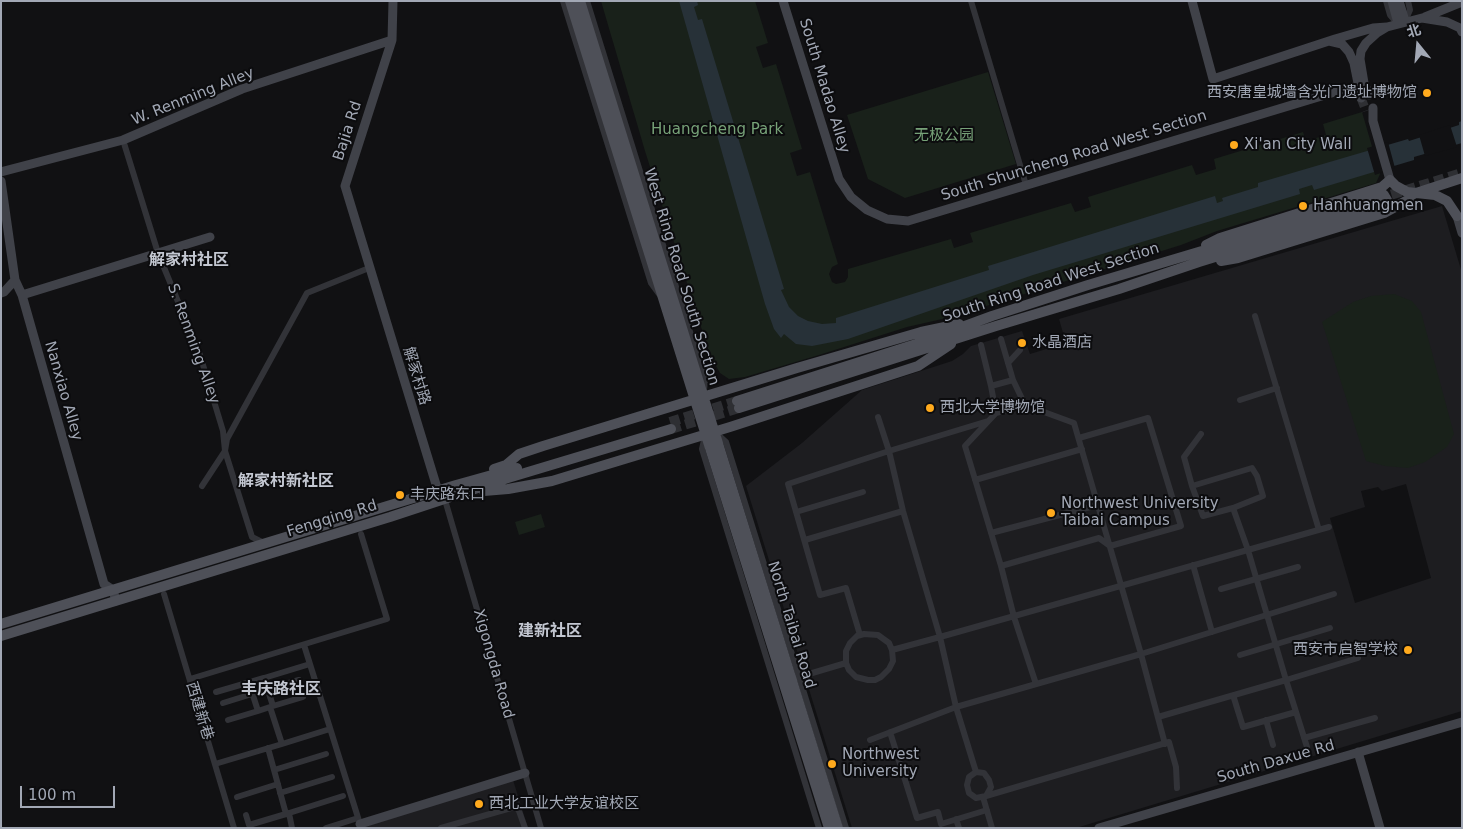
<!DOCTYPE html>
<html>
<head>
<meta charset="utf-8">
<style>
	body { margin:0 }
	#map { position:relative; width:1463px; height:829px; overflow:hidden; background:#111113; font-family:"DejaVu Sans","Noto Sans SC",sans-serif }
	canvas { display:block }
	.frame { position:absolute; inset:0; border:2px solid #a2a8b5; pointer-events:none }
	.north { position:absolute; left:1393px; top:20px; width:50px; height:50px; -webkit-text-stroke:4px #0c0c0e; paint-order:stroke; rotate:343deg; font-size:14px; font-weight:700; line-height:20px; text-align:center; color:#a2a8b5 }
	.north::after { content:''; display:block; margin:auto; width:18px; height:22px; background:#a2a8b5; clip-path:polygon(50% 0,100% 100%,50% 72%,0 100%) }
	.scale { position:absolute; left:20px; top:786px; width:95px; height:22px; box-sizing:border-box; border:2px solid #a2a8b5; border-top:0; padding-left:6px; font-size:15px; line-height:18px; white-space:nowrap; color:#a2a8b5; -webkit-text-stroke:4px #0c0c0e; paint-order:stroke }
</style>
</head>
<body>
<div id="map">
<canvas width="1463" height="829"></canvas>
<div class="frame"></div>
<div class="north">北</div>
<div class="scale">100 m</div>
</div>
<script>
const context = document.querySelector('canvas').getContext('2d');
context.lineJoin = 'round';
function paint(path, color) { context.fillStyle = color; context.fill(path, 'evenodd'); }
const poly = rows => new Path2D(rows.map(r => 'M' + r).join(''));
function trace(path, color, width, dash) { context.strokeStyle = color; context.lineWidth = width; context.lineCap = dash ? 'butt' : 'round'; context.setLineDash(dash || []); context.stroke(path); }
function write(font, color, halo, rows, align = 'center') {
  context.font = font + ' "DejaVu Sans","Noto Sans SC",sans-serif'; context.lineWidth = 4; context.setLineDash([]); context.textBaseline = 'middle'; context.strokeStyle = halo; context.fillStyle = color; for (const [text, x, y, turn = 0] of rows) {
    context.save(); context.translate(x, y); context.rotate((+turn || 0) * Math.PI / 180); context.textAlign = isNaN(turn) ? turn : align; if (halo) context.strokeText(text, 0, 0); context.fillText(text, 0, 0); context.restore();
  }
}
paint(poly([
	[1442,206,1462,273,1462,711,1076,828,852,828,746,486,802,443,862,390,952,361,963,354,971,346,1022,331,1030,354,1066,343,1059,319],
	[1406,484,1431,578,1355,603,1330,518,1365,507,1361,491,1378,487,1382,491],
	[513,780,528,828,360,828]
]), '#1d1d20');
paint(poly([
	[601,1,755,1,768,43,756,47,763,68,776,64,802,149,790,153,797,176,810,172,838,264,832,267,829,274,832,282,836,284,845,282,848,277,848,269,951,239,954,248,973,242,970,233,1071,203,1075,212,1091,207,1088,197,1192,165,1196,175,1216,169,1214,159,1303,132,1306,141,1326,135,1323,124,1362,112,1380,174,1376,183,1217,231,1181,245,951,317,907,327,819,355,745,377,729,379,720,373,710,355,645,151],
	[988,72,1016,164,905,198,868,179,847,115],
	[1394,294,1412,301,1421,312,1454,434,1447,447,1425,462,1408,468,1385,466,1366,461,1322,322,1353,302,1371,296],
	[541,514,545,527,519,535,515,522]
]), '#19211a');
paint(poly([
	[679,1,697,1,698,5,694,7,698,20,702,19,784,289,781,290,789,307,798,316,808,321,822,324,836,323,836,318,989,270,988,266,1215,196,1217,203,1223,201,1222,198,1258,187,1258,183,1408,139,1409,141,1459,125,1459,122,1462,121,1462,143,1414,157,1414,160,1314,190,1312,185,1299,189,1300,194,1033,275,848,339,812,346,796,344,784,334,781,338,774,329,765,304]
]), '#273138');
paint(poly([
	[1450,125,1457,147,1425,156,1419,135],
	[1388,142,1395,168,1375,175,1367,148]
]), '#111113');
trace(poly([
	[1361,98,1366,111]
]), '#2e2f33', 9, [9, 4.5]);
trace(poly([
	[1377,199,1462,173],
	[670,422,737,401],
	[671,429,739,408]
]), '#2e2f33', 10, [10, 5]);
trace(poly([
	[563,1,651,283,659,294],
	[587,1,705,380,704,390],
	[971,1,1026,185],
	[1386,1,1390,15,1396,22],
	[1405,21,1410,10,1408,1],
	[123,140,158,253,200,355,223,431,225,451,252,537,264,543],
	[1255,316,1319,530],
	[1001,339,1013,380],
	[981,345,991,386,1013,380,1025,405,996,413,991,386],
	[1008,363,1020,350],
	[1240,400,1277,388],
	[996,413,965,446,1001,566,1014,617,1036,684],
	[988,421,889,451,903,511,940,637,1329,527],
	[715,432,726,442,846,828],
	[705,436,702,449,819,828],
	[975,480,1082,449],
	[202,486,225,451,227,439,307,293,369,268],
	[1192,486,1252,468,1257,476,1263,496,1233,508],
	[445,500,541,828],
	[796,512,863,492],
	[991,533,1098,505],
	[805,540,903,511],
	[1193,565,1212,632],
	[1001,566,1099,538,1110,546,1181,526,1148,418,1079,438],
	[1221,589,1298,567],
	[164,594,234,828],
	[860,635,846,588,820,595,788,484,889,451,878,417],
	[304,645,360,824],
	[1240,655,1330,628],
	[846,663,849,670,856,677,868,680,875,680,881,677,889,669,893,661,892,650],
	[264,678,310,664],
	[190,679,387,619,361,534],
	[792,679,846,663,846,651,850,643,857,636,864,634,878,635,889,643,892,650,940,637,956,707,1141,654,1074,423,1025,405],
	[268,689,299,680],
	[216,692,264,678,273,706,258,711,249,683],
	[1233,695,1243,727,1296,712],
	[223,703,252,694],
	[273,706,303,697],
	[270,707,282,744,330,729],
	[1158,717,1286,680,1248,550,1233,508,1203,516,1192,486,1184,457,1201,434],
	[228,720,258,711],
	[1266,720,1273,745],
	[890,732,917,818,938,812,941,824,987,810],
	[1304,738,1375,718],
	[870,740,956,707,976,772,984,773,989,780,991,787,986,796,976,798,969,793,967,785,969,777,976,772],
	[1165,744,1141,654,1334,594],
	[1307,747,1286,680,1358,658],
	[268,748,286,814,343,796],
	[215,764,282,744],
	[274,770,326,754],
	[280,793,332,777],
	[986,796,1169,742,1176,767,1177,788],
	[237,797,278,784],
	[983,797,992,828],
	[289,813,292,828],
	[246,815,249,825,286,814],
	[956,819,959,828],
	[326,828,358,818],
	[441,828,511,808,517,808,519,811,525,828]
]), '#323338', 6);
trace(poly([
	[393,1,392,40,345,186,438,491],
	[783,1,839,179,851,197,867,210,887,219,908,221,1358,85],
	[1192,1,1213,79,1335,39,1373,28,1387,27],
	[1392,1,1398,23],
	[1399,1,1405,21],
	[1425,17,1462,2],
	[1329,41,1342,44,1349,52,1354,63],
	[1360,59,1354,63,1361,98],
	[1369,95,1364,83,1360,59,1361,51,1366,43,1377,33,1387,27,1422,18,1447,22,1460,28,1462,32],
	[1373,108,1373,121,1390,180],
	[1,172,123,140,242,89,392,40],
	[1,181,15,280,22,295,104,584,113,590,116,601],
	[1457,216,1462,233],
	[1,293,4,292,15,280],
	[22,295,210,237],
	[1358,752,1380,828],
	[360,824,525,773],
	[1099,828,1462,722]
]), '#404249', 9);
trace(poly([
	[570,1,829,828],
	[580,1,838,828],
	[1377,189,1384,195,1387,200,1387,207,1384,213],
	[1206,245,1220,238,1382,187,1390,180,1396,186,1407,192,1435,195,1447,201,1457,216],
	[1221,261,1238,258,1384,213,1408,200,1413,194,1462,178],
	[737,401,916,344,992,316,1088,285,1376,199],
	[739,408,996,326,1119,289,1199,262,1378,207],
	[494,469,506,465,519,454,543,446,797,368,921,332,959,324],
	[484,491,508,489,552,481,730,427,918,366,951,344],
	[1,624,456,485,517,468],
	[1,636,390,517,508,478,671,429]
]), '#4e5058', 10);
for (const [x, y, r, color] of [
	[1427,93,5,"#ffaa1d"],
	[1234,145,5,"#ffaa1d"],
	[1303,206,5,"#ffaa1d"],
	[1022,343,5,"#ffaa1d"],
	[930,408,5,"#ffaa1d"],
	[400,495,5,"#ffaa1d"],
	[1051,513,5,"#ffaa1d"],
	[1408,650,5,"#ffaa1d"],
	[832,764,5,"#ffaa1d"],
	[479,804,5,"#ffaa1d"]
]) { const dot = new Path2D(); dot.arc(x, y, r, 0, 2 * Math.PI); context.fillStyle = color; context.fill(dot); trace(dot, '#0c0c0e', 2); }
write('15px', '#a2a8b5', '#0c0c0e', [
	["South Madao Alley",824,86,73],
	["W. Renming Alley",193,97,-22],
	["Bajia Rd",348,131,-72],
	["South Shuncheng Road West Section",1074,156,-17],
	["West Ring Road South Section",681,277,73],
	["South Ring Road West Section",1051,283,-18],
	["S. Renming Alley",193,344,70],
	["解家村路",416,376,73],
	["Nanxiao Alley",63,391,74],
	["Fengqing Rd",332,519,-17],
	["North Taibai Road",791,625,73],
	["Xigongda Road",493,664,74],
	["西建新巷",199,711,73],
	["South Daxue Rd",1276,762,-16]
]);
write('15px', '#a2a8b5', '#0c0c0e', [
	["西安唐皇城墙含光门遗址博物馆",1417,93,"right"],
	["Xi'an City Wall",1244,145],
	["Hanhuangmen",1313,206],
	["水晶酒店",1032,343],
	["西北大学博物馆",940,408],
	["丰庆路东口",410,495],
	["Northwest University",1061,504],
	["Taibai Campus",1061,521],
	["西安市启智学校",1398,650,"right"],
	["Northwest",842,755],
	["University",842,772],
	["西北工业大学友谊校区",489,804]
], 'left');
write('15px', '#77a278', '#0c0c0e', [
	["Huangcheng Park",717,130],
	["无极公园",944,136]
]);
write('bold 16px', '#c3c7d1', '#0c0c0e', [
	["解家村社区",189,261],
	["解家村新社区",286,482],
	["建新社区",550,632],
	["丰庆路社区",281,690]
]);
</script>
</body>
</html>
